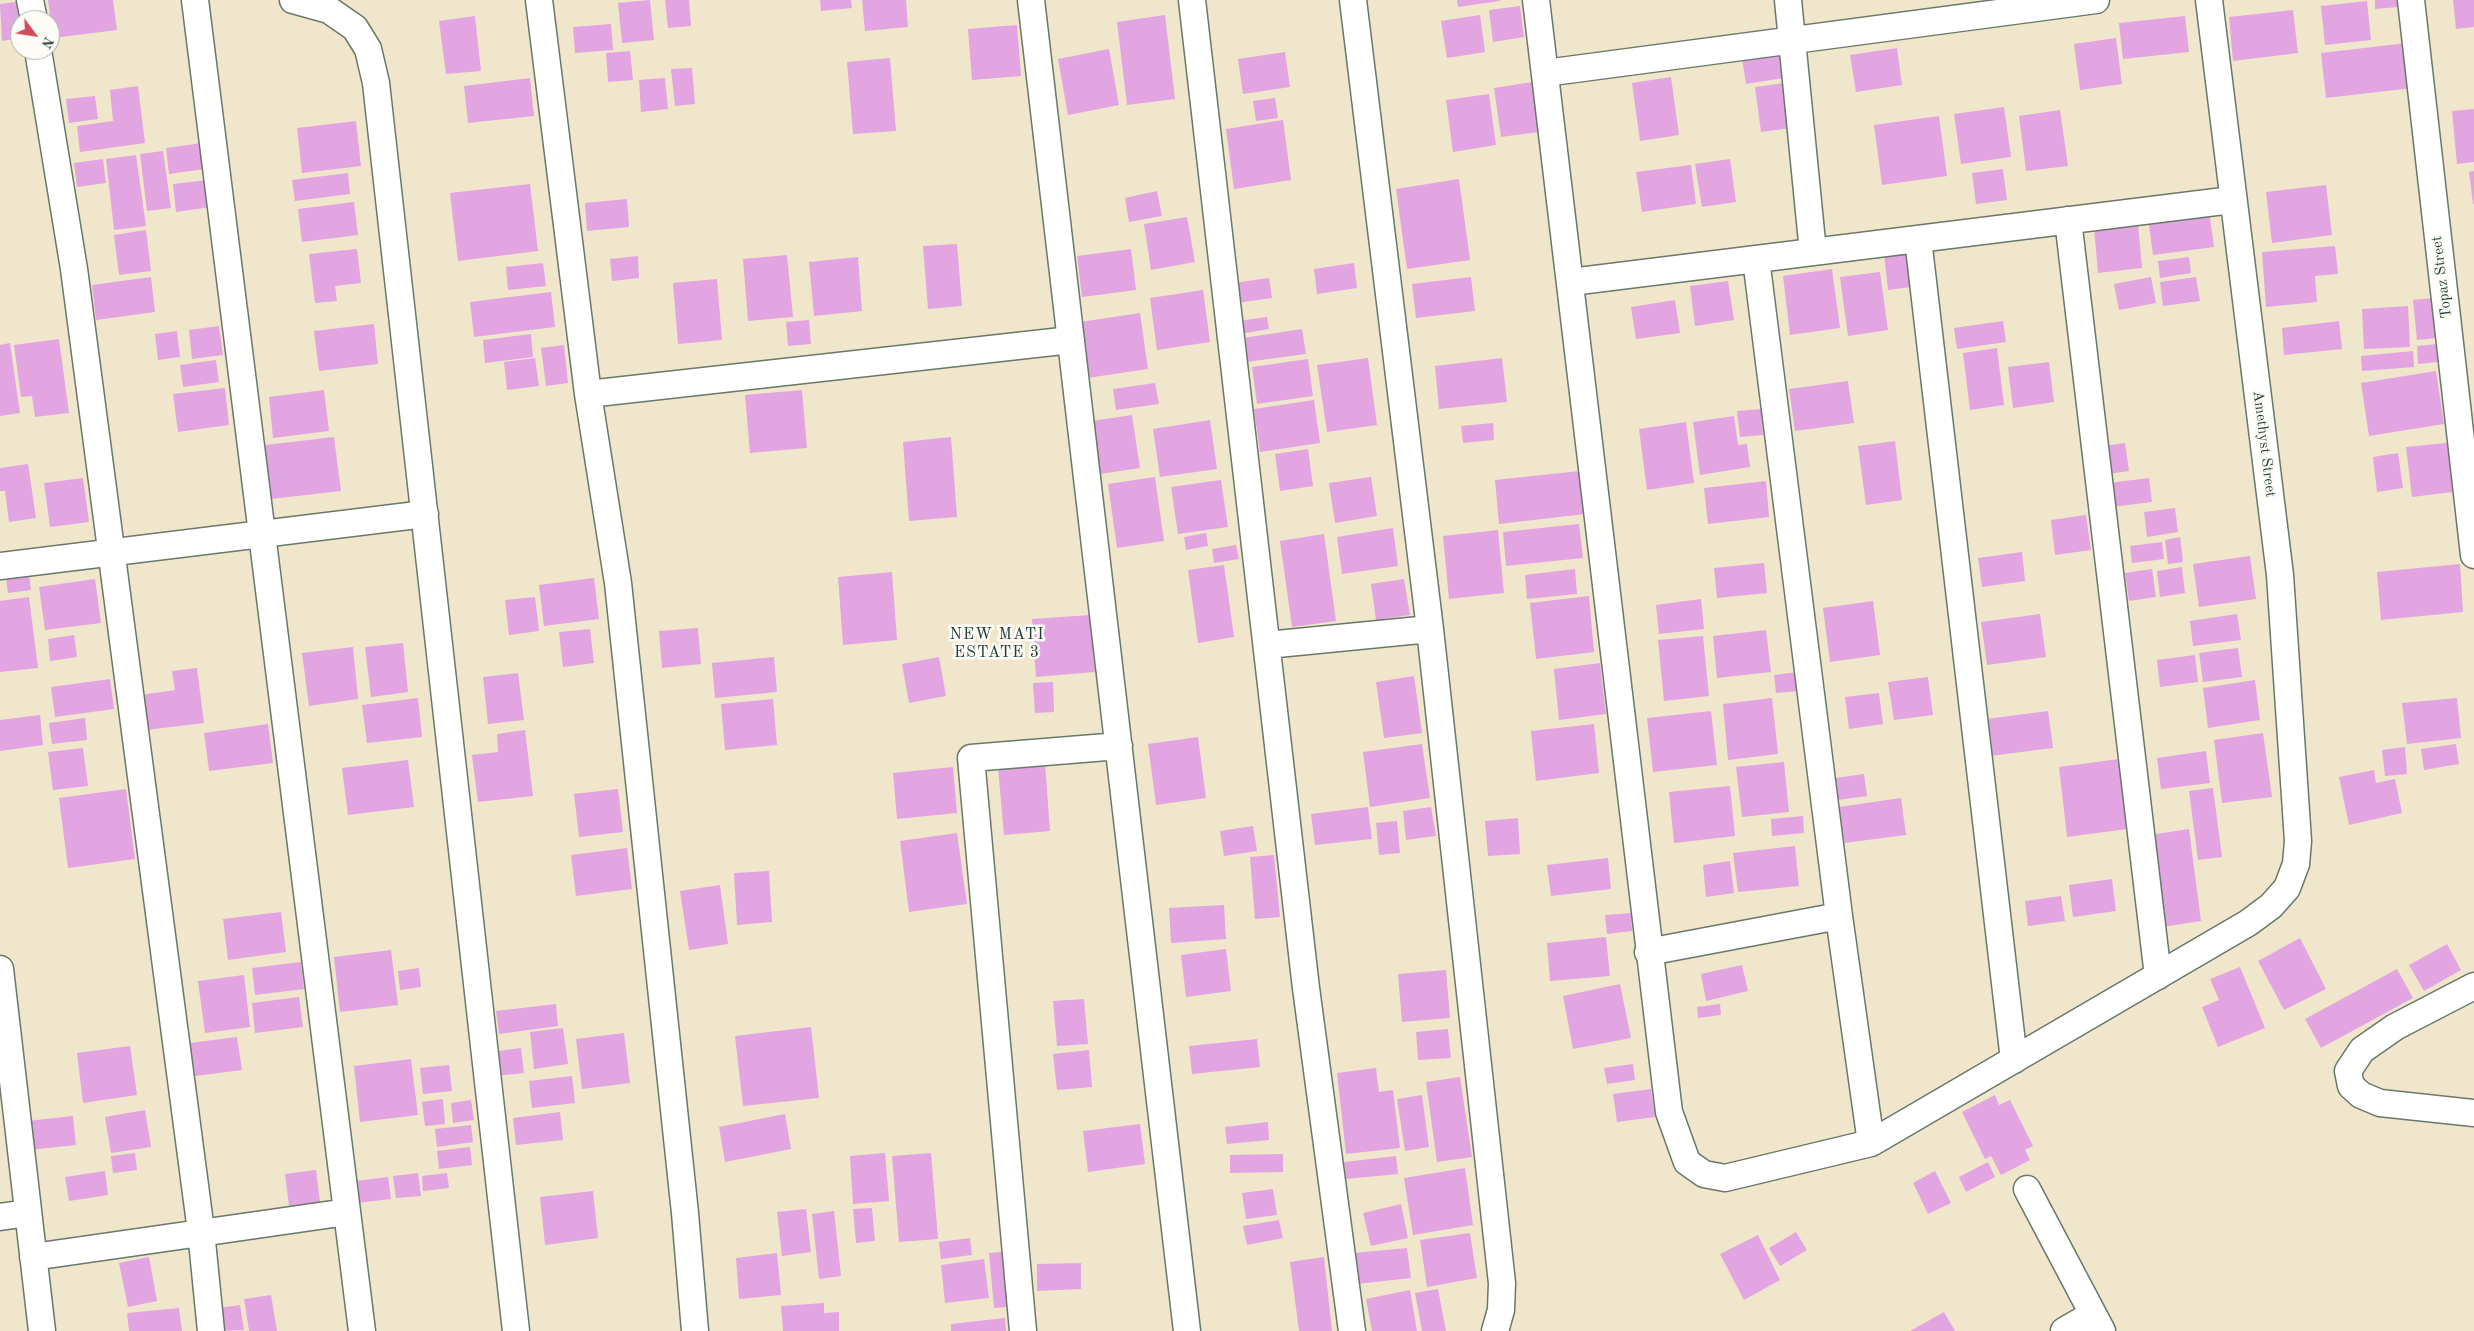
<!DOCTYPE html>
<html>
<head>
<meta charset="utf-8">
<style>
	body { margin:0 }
	#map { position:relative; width:2474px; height:1331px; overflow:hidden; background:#f0e6cb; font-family:"Old Standard TT",serif }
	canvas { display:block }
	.north { position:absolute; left:10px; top:10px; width:50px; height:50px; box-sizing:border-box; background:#fdfcf7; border:1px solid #a4b0a9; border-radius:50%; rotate:121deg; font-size:14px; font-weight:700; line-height:20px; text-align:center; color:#1f3d34 }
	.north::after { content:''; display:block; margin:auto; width:18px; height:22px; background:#d1495b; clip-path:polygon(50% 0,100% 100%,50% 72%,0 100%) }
</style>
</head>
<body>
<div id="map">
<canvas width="2474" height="1331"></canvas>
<div class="north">N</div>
</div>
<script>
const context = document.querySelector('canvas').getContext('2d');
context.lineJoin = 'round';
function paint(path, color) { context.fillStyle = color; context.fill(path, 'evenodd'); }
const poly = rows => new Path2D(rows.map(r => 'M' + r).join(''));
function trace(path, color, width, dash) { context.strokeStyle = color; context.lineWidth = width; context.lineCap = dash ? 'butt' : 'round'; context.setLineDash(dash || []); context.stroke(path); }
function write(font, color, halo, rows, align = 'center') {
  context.font = font + ' "Old Standard TT",serif'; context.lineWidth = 5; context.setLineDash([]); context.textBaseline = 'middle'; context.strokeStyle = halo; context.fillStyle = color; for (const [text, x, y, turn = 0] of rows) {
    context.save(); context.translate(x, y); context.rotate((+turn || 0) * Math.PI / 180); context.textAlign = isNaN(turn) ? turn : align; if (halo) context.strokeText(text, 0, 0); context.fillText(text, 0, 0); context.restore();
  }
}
paint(poly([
	[48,0,113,0,117,30,53,38],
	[650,0,654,40,622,43,618,3],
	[665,0,689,0,691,26,668,28],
	[820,0,851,0,852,8,821,11],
	[862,0,906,0,908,27,865,31],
	[1457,0,1500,0,1500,1,1458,7],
	[2375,0,2398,0,2399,7,2375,9],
	[2453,0,2474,0,2474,27,2456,29],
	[24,1,27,20,20,20,20,38,2,41,0,4],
	[2367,1,2371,40,2325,45,2321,6],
	[1520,6,1524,37,1493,42,1489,10],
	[2293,10,2298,53,2233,61,2229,17],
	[1165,15,1175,99,1127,105,1117,22],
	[1480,15,1485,52,1447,58,1441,21],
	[475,16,481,71,446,74,439,21],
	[2185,16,2189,52,2123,59,2119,23],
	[611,24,613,50,575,53,573,27],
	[1017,25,1021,76,972,80,968,29],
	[2116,38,2122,84,2080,90,2074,44],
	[2407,43,2412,88,2326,98,2321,53],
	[1786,46,1790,77,1746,84,1741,53],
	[1897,48,1902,85,1856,92,1850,55],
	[1109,49,1119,105,1068,115,1058,59],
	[630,51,633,80,608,82,606,53],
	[1285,52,1290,87,1243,94,1238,59],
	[890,58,896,131,853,134,847,62],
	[692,68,695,104,675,106,671,69],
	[1671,77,1679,135,1640,141,1632,83],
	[530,78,534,116,468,123,464,86],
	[665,78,668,109,641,112,639,80],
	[1539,81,1546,131,1501,137,1494,88],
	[1792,82,1798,127,1761,132,1755,87],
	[138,86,145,143,80,152,77,126,113,121,110,90],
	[1489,94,1496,145,1453,152,1446,100],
	[95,96,98,119,69,123,66,99],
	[1275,98,1278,118,1256,121,1253,101],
	[2004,107,2011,157,1961,164,1954,114],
	[2474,109,2474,162,2457,164,2452,111],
	[2060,110,2068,166,2026,171,2019,116],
	[1939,116,1947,176,1882,185,1874,125],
	[1283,120,1291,180,1234,189,1226,129],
	[356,121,361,166,302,173,297,128],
	[202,143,205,169,169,174,166,148],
	[163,151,171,208,147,211,140,154],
	[136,155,146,226,114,230,106,159],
	[103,159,106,183,77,187,74,163],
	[1730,159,1736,202,1702,207,1695,164],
	[1691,165,1696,204,1642,212,1636,172],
	[2003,169,2007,200,1976,204,1972,173],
	[2474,171,2474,204,2473,204,2469,172],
	[348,173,350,194,295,201,292,180],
	[1459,179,1470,260,1407,269,1396,189],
	[207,180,211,207,176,212,173,184],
	[530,184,538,251,458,261,450,193],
	[2326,185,2332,235,2272,243,2266,192],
	[1157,191,1162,216,1129,222,1125,198],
	[627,199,629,227,587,231,585,203],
	[354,202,358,235,302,242,298,209],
	[2209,210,2214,247,2153,255,2148,218],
	[1187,217,1195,262,1151,270,1144,224],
	[2138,224,2142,268,2098,273,2094,228],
	[146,230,151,271,119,275,114,235],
	[957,244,962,306,928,309,923,246],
	[2335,246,2338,274,2315,276,2317,302,2266,307,2262,252],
	[357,249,361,283,335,286,337,301,315,303,309,254],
	[1131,249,1136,290,1082,297,1077,256],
	[1906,251,1911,287,1888,290,1884,254],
	[787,255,793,317,748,321,743,259],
	[638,256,639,278,612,281,610,259],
	[858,257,862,311,814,316,809,262],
	[2189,257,2191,273,2160,278,2158,261],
	[543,263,546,286,508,290,506,267],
	[1354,263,1357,288,1317,294,1314,269],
	[1832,269,1840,328,1790,335,1783,276],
	[1880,272,1888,330,1848,336,1840,277],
	[151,277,155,312,96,320,92,285],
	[1471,277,1475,311,1416,318,1412,284],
	[2151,277,2156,303,2119,310,2114,284],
	[2196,277,2200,301,2163,306,2160,282],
	[1269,278,1272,298,1236,303,1233,283],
	[717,279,722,340,678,344,673,283],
	[1728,281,1734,320,1695,326,1690,286],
	[1203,290,1210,342,1157,350,1150,298],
	[551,292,555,327,474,337,470,302],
	[2443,297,2447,337,2417,340,2413,300],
	[1675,300,1680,333,1636,339,1631,307],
	[2408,306,2410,347,2364,349,2362,309],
	[1140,313,1148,369,1087,378,1080,322],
	[1267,317,1269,329,1240,334,1238,321],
	[809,320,811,344,788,346,786,322],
	[2003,321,2006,342,1957,349,1954,328],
	[2339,321,2342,349,2284,355,2282,328],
	[374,324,378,364,319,371,314,331],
	[219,326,223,355,192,359,189,330],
	[1302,329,1306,354,1246,362,1243,338],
	[177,331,180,357,158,360,155,334],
	[531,334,533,357,485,363,483,340],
	[59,339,69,413,35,417,32,396,21,397,14,345],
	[10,343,20,413,0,416,0,345],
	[2447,343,2449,361,2418,364,2417,346],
	[564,345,568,383,546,386,541,348],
	[1997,348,2004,405,1970,410,1963,353],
	[2413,351,2414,367,2362,371,2361,356],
	[535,358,539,386,507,390,504,362],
	[1368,358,1377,425,1327,432,1317,365],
	[1502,358,1507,402,1439,409,1435,366],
	[1308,359,1313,396,1257,404,1252,367],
	[216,360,219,382,183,387,180,365],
	[2049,362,2054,402,2013,408,2008,367],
	[2436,371,2444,424,2369,436,2361,383],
	[1848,381,1854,423,1795,431,1789,389],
	[1155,383,1159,404,1116,410,1113,389],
	[225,388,229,425,178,432,173,394],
	[324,390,329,431,273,438,269,397],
	[802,390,807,448,750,453,745,395],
	[1314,400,1320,443,1260,452,1254,409],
	[1761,409,1763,435,1740,437,1737,411],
	[1132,415,1140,468,1100,474,1092,421],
	[1734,416,1738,445,1747,444,1750,467,1700,475,1693,422],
	[1210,420,1217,469,1160,477,1153,429],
	[1686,422,1694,483,1647,490,1639,429],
	[1493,423,1494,440,1463,443,1461,426],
	[334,437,341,491,271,499,265,445],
	[951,437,957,517,909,521,903,442],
	[1895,441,1902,500,1866,505,1858,446],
	[2456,442,2461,491,2412,497,2406,447],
	[2125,443,2129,471,2108,474,2104,446],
	[1308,449,1313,486,1280,491,1275,454],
	[2398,453,2403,488,2377,492,2373,457],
	[28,464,36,518,9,522,5,491,0,491,0,468],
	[1580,471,1585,514,1499,524,1495,480],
	[1155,477,1164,541,1117,548,1108,484],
	[1371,477,1377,516,1335,523,1329,483],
	[83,478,89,522,50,527,44,483],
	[2149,478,2152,502,2112,507,2109,483],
	[1221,480,1228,527,1178,534,1171,487],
	[1766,481,1769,517,1708,524,1704,488],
	[2175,508,2178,532,2147,537,2144,512],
	[2086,515,2091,550,2055,555,2051,520],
	[1579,524,1583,558,1506,566,1503,532],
	[1393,528,1398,566,1342,574,1337,537],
	[1498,530,1504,593,1449,599,1443,536],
	[1206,533,1208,546,1186,550,1184,537],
	[1324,534,1336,621,1292,627,1280,541],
	[2180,537,2183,562,2168,564,2165,540],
	[2162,542,2164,559,2132,563,2130,546],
	[1236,545,1239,559,1214,563,1212,549],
	[2022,552,2025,581,1982,587,1978,558],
	[2250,556,2256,599,2199,607,2193,564],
	[1764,563,1767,593,1717,598,1714,568],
	[2460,564,2463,612,2381,620,2377,572],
	[1224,565,1234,637,1198,643,1188,570],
	[2182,567,2185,593,2160,597,2157,571],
	[28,568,31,590,8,593,5,571],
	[1575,569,1577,594,1527,599,1525,575],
	[2152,569,2156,597,2129,601,2125,573],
	[892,572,897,640,843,645,838,577],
	[594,578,599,619,544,626,539,585],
	[95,579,101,623,45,630,39,587],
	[1404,579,1410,615,1376,620,1371,584],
	[1589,596,1594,652,1536,659,1530,603],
	[29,597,38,668,0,672,0,601],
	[535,597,539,631,509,635,505,600],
	[1701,599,1704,629,1659,634,1656,605],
	[1873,601,1880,655,1830,662,1823,608],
	[2040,614,2046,657,1987,665,1981,622],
	[2237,614,2241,640,2193,646,2190,621],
	[1090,615,1095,672,1036,677,1032,619],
	[698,628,701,664,662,668,659,631],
	[590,629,594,663,563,667,559,632],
	[1766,630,1771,672,1717,678,1713,636],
	[74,635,77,657,50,661,48,639],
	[1703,636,1709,696,1664,701,1658,640],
	[403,643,408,692,371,697,365,647],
	[353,647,358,699,309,706,302,653],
	[2238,648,2242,677,2203,682,2199,653],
	[2195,655,2198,682,2160,687,2157,660],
	[774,657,777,692,715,698,712,663],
	[939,657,946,696,909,703,902,664],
	[1600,663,1606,714,1559,720,1554,669],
	[197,668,204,723,146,730,141,695,175,690,172,671],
	[1799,672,1800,691,1776,693,1774,675],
	[518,673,524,720,488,724,483,677],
	[1414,676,1422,733,1384,738,1376,682],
	[1928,677,1933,715,1894,720,1888,682],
	[110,679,114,709,55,717,51,687],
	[2255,680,2260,720,2208,728,2203,688],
	[1053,682,1054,712,1035,713,1033,683],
	[1879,693,1883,724,1849,729,1845,697],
	[418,698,422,737,367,743,362,705],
	[1772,698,1778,754,1728,760,1723,704],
	[2457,698,2461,738,2407,744,2402,703],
	[773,699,777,745,725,750,721,704],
	[1711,711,1717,765,1653,772,1647,718],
	[2048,711,2053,748,1990,756,1986,719],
	[40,715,43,745,0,751,0,720],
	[85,718,87,740,52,744,49,723],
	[268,724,273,763,209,771,204,733],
	[1594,724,1599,773,1536,781,1531,731],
	[525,730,533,796,478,802,472,755,498,752,497,734],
	[2263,733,2272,797,2222,803,2214,740],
	[1198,737,1206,798,1156,805,1148,744],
	[1422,744,1430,798,1370,807,1363,752],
	[2456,744,2459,764,2424,770,2421,749],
	[2405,747,2407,774,2385,776,2382,750],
	[83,748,88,786,53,790,48,752],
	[2206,751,2210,783,2161,789,2157,758],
	[2119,759,2127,829,2067,837,2059,767],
	[408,760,414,807,348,815,342,768],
	[1784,762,1789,812,1742,817,1736,767],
	[1045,763,1050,831,1004,835,998,768],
	[953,767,957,813,897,819,893,773],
	[2374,770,2376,783,2395,779,2402,813,2349,825,2339,777],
	[1864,774,1867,796,1831,801,1828,779],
	[1730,786,1735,836,1674,843,1669,792],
	[2213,788,2222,857,2198,860,2189,791],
	[126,789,135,859,68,868,59,798],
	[618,789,623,832,579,837,574,794],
	[1901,798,1906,835,1844,843,1839,807],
	[1368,807,1372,839,1315,845,1311,814],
	[1431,807,1436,836,1406,840,1403,811],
	[1803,816,1804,833,1772,836,1771,819],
	[1518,818,1520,854,1488,856,1485,821],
	[1397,821,1400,853,1379,855,1376,823],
	[1253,826,1257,851,1224,856,1220,831],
	[2189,829,2201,921,2162,927,2149,835],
	[957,833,967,904,909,912,900,841],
	[1795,846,1799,886,1738,892,1733,853],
	[627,848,632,889,576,896,571,855],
	[1274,855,1280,917,1255,919,1250,857],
	[1608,858,1611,889,1551,896,1547,865],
	[1730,861,1734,893,1706,897,1703,865],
	[769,871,772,922,737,925,734,873],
	[2112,879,2116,911,2073,917,2069,885],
	[720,885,728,944,689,950,680,891],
	[2061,896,2065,921,2028,926,2025,901],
	[1224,905,1226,939,1171,943,1169,908],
	[281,912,286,952,228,960,223,919],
	[1631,913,1632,931,1607,934,1605,915],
	[1606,937,1610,976,1550,981,1547,943],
	[2300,938,2326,989,2284,1010,2258,961],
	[2447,944,2461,970,2424,991,2409,965],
	[1226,949,1231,991,1186,997,1181,955],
	[391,950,398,1005,340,1012,334,957],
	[301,962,304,989,255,995,252,968],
	[1742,965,1748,991,1706,1001,1701,974],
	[2240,967,2265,1028,2218,1047,2202,1007,2219,1000,2210,979],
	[419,968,421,987,400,990,398,971],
	[2397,969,2413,998,2321,1048,2305,1019],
	[1446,970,1450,1018,1402,1022,1398,974],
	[244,975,250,1027,205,1033,198,981],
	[1620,984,1631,1038,1573,1049,1563,996],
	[299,997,303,1027,255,1033,252,1003],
	[1084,999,1088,1044,1057,1046,1053,1001],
	[556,1004,558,1026,499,1034,496,1011],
	[1720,1004,1721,1015,1698,1018,1697,1007],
	[811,1027,819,1098,743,1106,735,1036],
	[563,1028,568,1064,534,1069,530,1032],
	[1448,1029,1451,1058,1418,1060,1416,1032],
	[624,1033,630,1083,582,1089,576,1039],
	[237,1037,242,1070,195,1076,190,1043],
	[1257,1039,1260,1067,1192,1074,1189,1046],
	[130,1046,137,1095,83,1103,77,1053],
	[521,1048,524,1073,495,1076,491,1052],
	[1089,1050,1092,1087,1057,1090,1053,1054],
	[411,1059,418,1115,360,1122,354,1066],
	[1633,1064,1635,1080,1607,1084,1604,1068],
	[449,1065,452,1091,423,1094,420,1068],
	[1376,1068,1379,1092,1393,1090,1400,1148,1346,1154,1337,1073],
	[572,1076,575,1103,532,1108,529,1081],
	[1460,1077,1472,1157,1437,1162,1426,1082],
	[1651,1089,1655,1117,1617,1122,1613,1094],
	[1422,1095,1429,1147,1405,1151,1397,1099],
	[1995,1095,1999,1105,2010,1100,2033,1146,2025,1150,2030,1160,2001,1175,1991,1156,1985,1159,1962,1112],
	[443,1099,445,1124,425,1126,422,1102],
	[471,1100,474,1120,453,1123,451,1103],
	[145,1110,151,1147,111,1153,105,1117],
	[560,1112,563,1140,516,1145,513,1118],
	[785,1114,791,1149,725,1162,719,1127],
	[73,1116,76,1145,30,1150,27,1121],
	[1268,1122,1269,1140,1227,1144,1225,1127],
	[1140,1124,1145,1164,1088,1172,1083,1131],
	[471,1125,473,1142,437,1147,435,1129],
	[470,1147,472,1165,439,1169,437,1151],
	[135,1153,137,1170,113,1173,111,1156],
	[885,1153,889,1201,853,1204,850,1156],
	[931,1153,938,1239,899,1242,892,1156],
	[1283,1154,1283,1172,1230,1173,1230,1155],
	[1396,1156,1398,1174,1346,1179,1344,1162],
	[1988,1162,1995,1177,1966,1192,1959,1177],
	[1465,1168,1473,1225,1413,1235,1404,1178],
	[316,1170,320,1202,289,1206,285,1174],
	[105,1171,108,1195,69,1201,65,1177],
	[1935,1171,1951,1203,1928,1214,1913,1183],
	[418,1173,421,1196,396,1198,393,1176],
	[447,1173,449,1188,423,1191,422,1176],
	[388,1177,391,1199,357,1203,355,1181],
	[1273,1189,1277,1215,1246,1219,1242,1193],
	[593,1191,598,1238,545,1245,540,1197],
	[1401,1204,1408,1238,1371,1246,1363,1213],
	[872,1208,875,1241,856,1243,853,1209],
	[806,1209,811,1252,782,1256,777,1212],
	[834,1211,841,1276,819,1279,812,1214],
	[1279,1220,1283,1238,1247,1245,1243,1226],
	[1796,1232,1807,1250,1780,1266,1769,1248],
	[1470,1233,1477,1278,1427,1287,1420,1240],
	[1758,1235,1780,1280,1744,1300,1720,1254],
	[970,1238,972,1255,941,1259,939,1242],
	[1407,1248,1411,1278,1357,1284,1354,1253],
	[1012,1251,1017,1306,994,1308,989,1253],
	[777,1253,781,1295,739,1299,736,1258],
	[149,1257,157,1301,128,1307,119,1263],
	[1324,1257,1332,1331,1299,1331,1290,1262],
	[984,1259,989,1298,945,1303,941,1265],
	[1081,1263,1081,1289,1037,1291,1037,1264],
	[1438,1289,1446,1331,1422,1331,1415,1293],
	[1410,1290,1417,1331,1372,1331,1366,1299],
	[271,1295,277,1331,249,1331,244,1299],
	[824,1303,824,1313,839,1312,839,1331,783,1331,781,1306],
	[240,1305,244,1330,216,1331,213,1309],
	[179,1308,182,1331,129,1331,127,1313],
	[1944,1312,1955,1331,1910,1331],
	[1005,1318,1006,1331,951,1331,951,1324]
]), '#e2a5e2');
const street = poly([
	[30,0,34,20],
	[195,0,362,1331],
	[293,0,329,10,355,28,368,49,376,83,516,1331],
	[539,0,588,394,618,583,685,1213,695,1331],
	[1031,0,1187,1331],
	[1192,0,1306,988,1352,1331],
	[1353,0,1430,629,1502,1283,1501,1310,1495,1331],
	[1536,0,1669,1112,1687,1162,1704,1174,1725,1178,1871,1143,2248,923,2271,906,2287,888,2296,864,2298,841,2280,575,2209,0],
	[1788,0,1813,252],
	[2411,0,2474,555],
	[38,50,74,269,201,1231,211,1331],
	[1545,73,2096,0],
	[2068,220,2158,976],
	[1918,239,2014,1060],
	[1756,259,1839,916,1871,1143],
	[1571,282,2232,200],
	[588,394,1071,340],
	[0,566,425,514],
	[1267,645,1430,629],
	[1648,952,1839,916],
	[0,969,42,1331],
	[2474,986,2395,1027,2362,1050,2348,1071,2351,1086,2361,1095,2380,1103,2474,1113],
	[2027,1189,2102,1331],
	[0,1217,28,1213],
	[33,1257,347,1212],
	[1023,1331,971,758,1119,746],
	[2064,1331,2093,1314]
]);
trace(street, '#687869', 29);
trace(street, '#fff', 26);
write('15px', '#1f3d34', '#fdfcf7', [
	["Topaz Street",2442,277,-97],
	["Amethyst Street",2264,444,83]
]);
context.letterSpacing = '1px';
write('16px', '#1f3d34', '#fdfcf7', [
	["NEW MATI",997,635],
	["ESTATE 3",997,653]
]);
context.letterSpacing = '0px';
</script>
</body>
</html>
